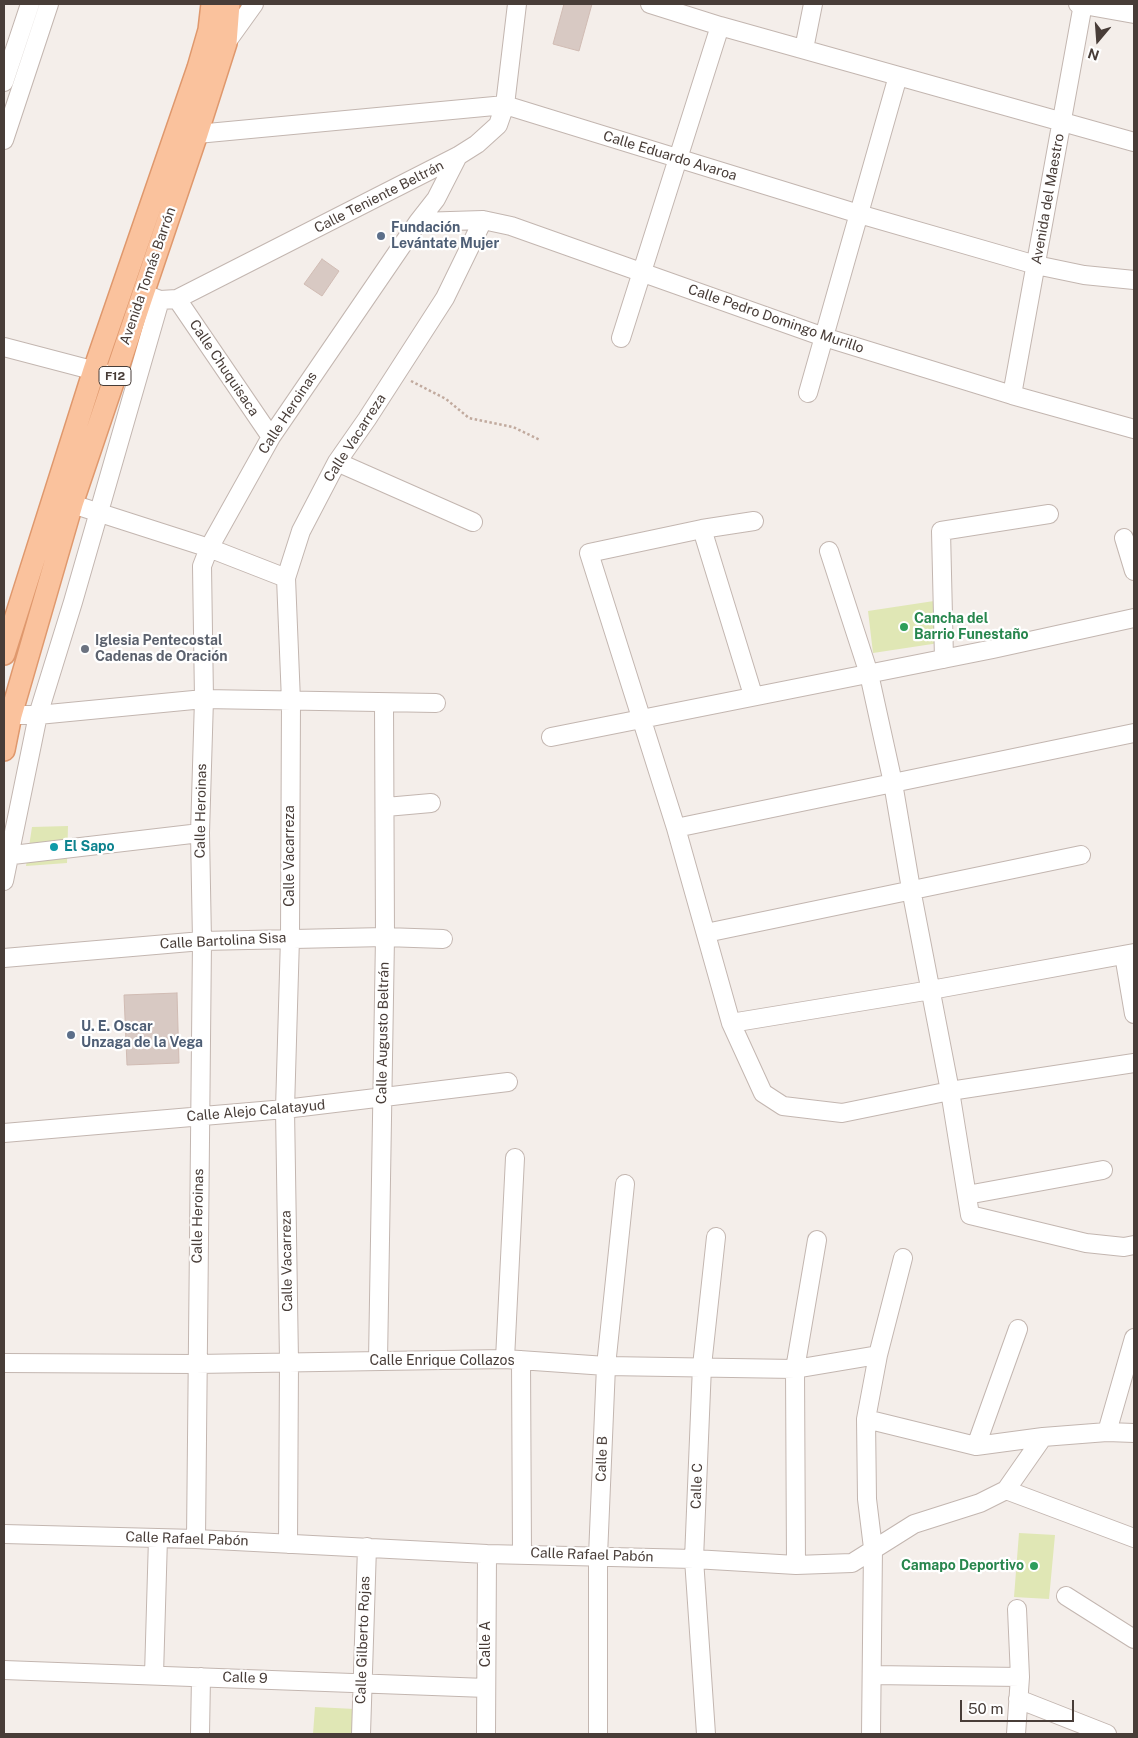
<!DOCTYPE html>
<html>
<head>
<meta charset="utf-8">
<style>
	body { margin:0 }
	#map { position:relative; width:1138px; height:1738px; overflow:hidden; background:#f4eeea; font-family:"Public Sans",sans-serif }
	canvas { display:block }
	.frame { position:absolute; inset:0; border:5px solid #483d38; pointer-events:none }
	.north { position:absolute; left:1073px; top:15px; width:50px; height:50px; -webkit-text-stroke:4px #fff; paint-order:stroke; rotate:198deg; font-size:14px; font-weight:700; line-height:20px; text-align:center; color:#483d38 }
	.north::after { content:''; display:block; margin:auto; width:18px; height:22px; background:#483d38; clip-path:polygon(50% 0,100% 100%,50% 72%,0 100%) }
	.scale { position:absolute; left:960px; top:1700px; width:114px; height:22px; box-sizing:border-box; border:2px solid #483d38; border-top:0; padding-left:6px; font-size:15px; line-height:18px; white-space:nowrap; color:#483d38; -webkit-text-stroke:4px #fff; paint-order:stroke }
</style>
</head>
<body>
<div id="map">
<canvas width="1138" height="1738"></canvas>
<div class="frame"></div>
<div class="north">N</div>
<div class="scale">50 m</div>
</div>
<script>
const context = document.querySelector('canvas').getContext('2d');
context.lineJoin = 'round';
function paint(path, color) { context.fillStyle = color; context.fill(path, 'evenodd'); }
const poly = rows => new Path2D(rows.map(r => 'M' + r).join(''));
function trace(path, color, width, dash) { context.strokeStyle = color; context.lineWidth = width; context.lineCap = dash ? 'butt' : 'round'; context.setLineDash(dash || []); context.stroke(path); }
function write(font, color, halo, rows, align = 'center') {
  context.font = font + ' "Public Sans",sans-serif'; context.lineWidth = 4.5; context.setLineDash([]); context.textBaseline = 'middle'; context.strokeStyle = halo; context.fillStyle = color; for (const [text, x, y, turn = 0] of rows) {
    context.save(); context.translate(x, y); context.rotate((+turn || 0) * Math.PI / 180); context.textAlign = isNaN(turn) ? turn : align; if (halo) context.strokeText(text, 0, 0); context.fillText(text, 0, 0); context.restore();
  }
}
paint(poly([
	[934,601,939,643,873,653,868,611],
	[68,826,67,863,26,866,32,827],
	[1019,1533,1055,1535,1049,1599,1014,1597],
	[315,1707,355,1709,353,1734,313,1734]
]), '#e0e7b5');
const building = poly([
	[564,4,592,4,579,51,553,44,564,4],
	[322,259,339,271,322,296,304,284,322,259],
	[177,993,179,1063,127,1065,124,995,177,993]
]);
paint(building, '#d8c9c3');
trace(building, '#d0bbb3', 1);
const minor = poly([
	[650,4,720,26,1134,142],
	[1078,4,1134,14],
	[226,43,254,4],
	[804,49,813,4],
	[4,82,30,4],
	[197,134,505,105,859,214,1036,265,1084,275,1134,280],
	[4,140,49,4],
	[418,222,483,220,511,226,824,337,1012,395,1134,429],
	[150,296,160,300,177,299,458,156,477,144,498,125,505,105,517,4],
	[177,299,271,437],
	[621,338,720,26],
	[4,347,107,374],
	[808,393,898,76],
	[1012,395,1083,4],
	[337,462,473,522],
	[72,504,209,548,286,578],
	[754,521,702,529,589,553,676,828,731,1023,763,1093,783,1106,842,1113,950,1091,1134,1063],
	[702,529,753,695],
	[1124,538,1134,571],
	[829,551,869,674,893,783,911,889,950,1091,970,1215,1086,1243,1124,1247,1134,1245],
	[944,659,941,531,1049,514],
	[11,715,38,715,204,699,436,703],
	[551,737,993,649,1134,618],
	[386,807,431,803],
	[676,828,1134,733],
	[4,856,200,833],
	[4,881,38,715,73,602,160,300],
	[706,933,1081,855],
	[1124,955,1134,1014],
	[4,958,202,941,385,937,443,939],
	[731,1023,931,990,1134,953],
	[4,1133,285,1109,508,1082],
	[967,1195,1103,1170],
	[903,1258,878,1355,866,1419,976,1446,1043,1437],
	[505,1359,515,1158],
	[521,1360,522,1553],
	[378,1361,385,937,384,704],
	[4,1363,196,1364,505,1359,606,1366,795,1369,878,1355],
	[866,1419,867,1499,873,1548,871,1734],
	[1107,1432,1134,1338],
	[976,1446,1018,1329],
	[1006,1490,1134,1538],
	[4,1534,196,1539,487,1554,694,1559,796,1565,852,1563,914,1524,980,1503,1006,1490,1043,1437,1107,1432,1134,1433],
	[196,1539,202,941,200,833,204,699,202,566,209,548,271,437,418,222,436,199,458,156],
	[288,1544,289,1361,285,1109,290,938,291,701,286,578,301,531,337,462,367,419,445,298,483,220],
	[796,1565,795,1369,817,1240],
	[1066,1596,1134,1639],
	[4,1670,486,1688],
	[154,1675,158,1538],
	[872,1675,1020,1677],
	[1018,1699,1107,1734],
	[200,1734,201,1677],
	[361,1734,367,1547],
	[486,1734,487,1554],
	[598,1734,598,1556,606,1366,625,1184],
	[706,1734,694,1559,702,1366,716,1237],
	[1016,1734,1020,1677,1017,1609]
]);
const major = poly([
	[4,654,94,370,198,68,209,30,212,4],
	[4,750,11,715,72,504,197,134,226,43,229,4]
]);
trace(minor, '#c3b6b0', 20);
trace(major, '#df986d', 24);
trace(poly([
	[411,381,446,399,469,418,513,427,540,440]
]), '#c1aa9e', 2.5, [2.5, 2.5]);
trace(minor, '#fff', 18);
trace(major, '#fac29d', 21);
for (const [x, y, r, color] of [
	[381,236,5,"#5c6f8a"],
	[904,627,5,"#2e9e5b"],
	[85,649,5,"#6b7280"],
	[54,847,5,"#0f9aa8"],
	[71,1035,5,"#5c6f8a"],
	[1034,1566,5,"#2e9e5b"]
]) { const dot = new Path2D(); dot.arc(x, y, r, 0, 2 * Math.PI); context.fillStyle = color; context.fill(dot); trace(dot, '#fff', 2); }
for (const [x, y, w] of [
	[115,376,32]
]) { const box = new Path2D(); box.roundRect(x - w / 2, y - 9.5, w, 19, 4); context.fillStyle = '#fff'; context.fill(box); trace(box, '#483d38', 1); }
write('bold 12px', '#483d38', null, [
	["F12",115,376]
]);
write('14px', '#483d38', '#fff', [
	["Calle Eduardo Avaroa",670,156,17],
	["Calle Teniente Beltrán",379,197,-27],
	["Avenida del Maestro",1048,199,-80],
	["Avenida Tomás Barrón",148,276,-71],
	["Calle Pedro Domingo Murillo",776,319,19],
	["Calle Chuquisaca",224,368,56],
	["Calle Heroinas",288,413,-57],
	["Calle Vacarreza",355,438,-57],
	["Calle Heroinas",201,811,-89],
	["Calle Vacarreza",290,856,-90],
	["Calle Bartolina Sisa",223,941,-3],
	["Calle Augusto Beltrán",383,1033,-89],
	["Calle Alejo Calatayud",256,1111,-5],
	["Calle Heroinas",198,1216,-89],
	["Calle Vacarreza",287,1261,-91],
	["Calle Enrique Collazos",442,1361],
	["Calle B",602,1459,-88],
	["Calle C",697,1486,-88],
	["Calle Rafael Pabón",187,1539,2],
	["Calle Rafael Pabón",592,1555,2],
	["Calle Gilberto Rojas",363,1640,-88],
	["Calle A",486,1644,-90],
	["Calle 9",245,1678,2]
]);
write('bold 14px', '#4e5e75', '#fff', [
	["Fundación",391,228],
	["Levántate Mujer",391,244],
	["U. E. Oscar",81,1027],
	["Unzaga de la Vega",81,1043]
], 'left');
write('bold 14px', '#27864d', '#fff', [
	["Cancha del",914,619],
	["Barrio Funestaño",914,635],
	["Camapo Deportivo",1024,1566,"right"]
], 'left');
write('bold 14px', '#5b616d', '#fff', [
	["Iglesia Pentecostal",95,641],
	["Cadenas de Oración",95,657]
], 'left');
write('bold 14px', '#0d838f', '#fff', [
	["El Sapo",64,847]
], 'left');
</script>
</body>
</html>
